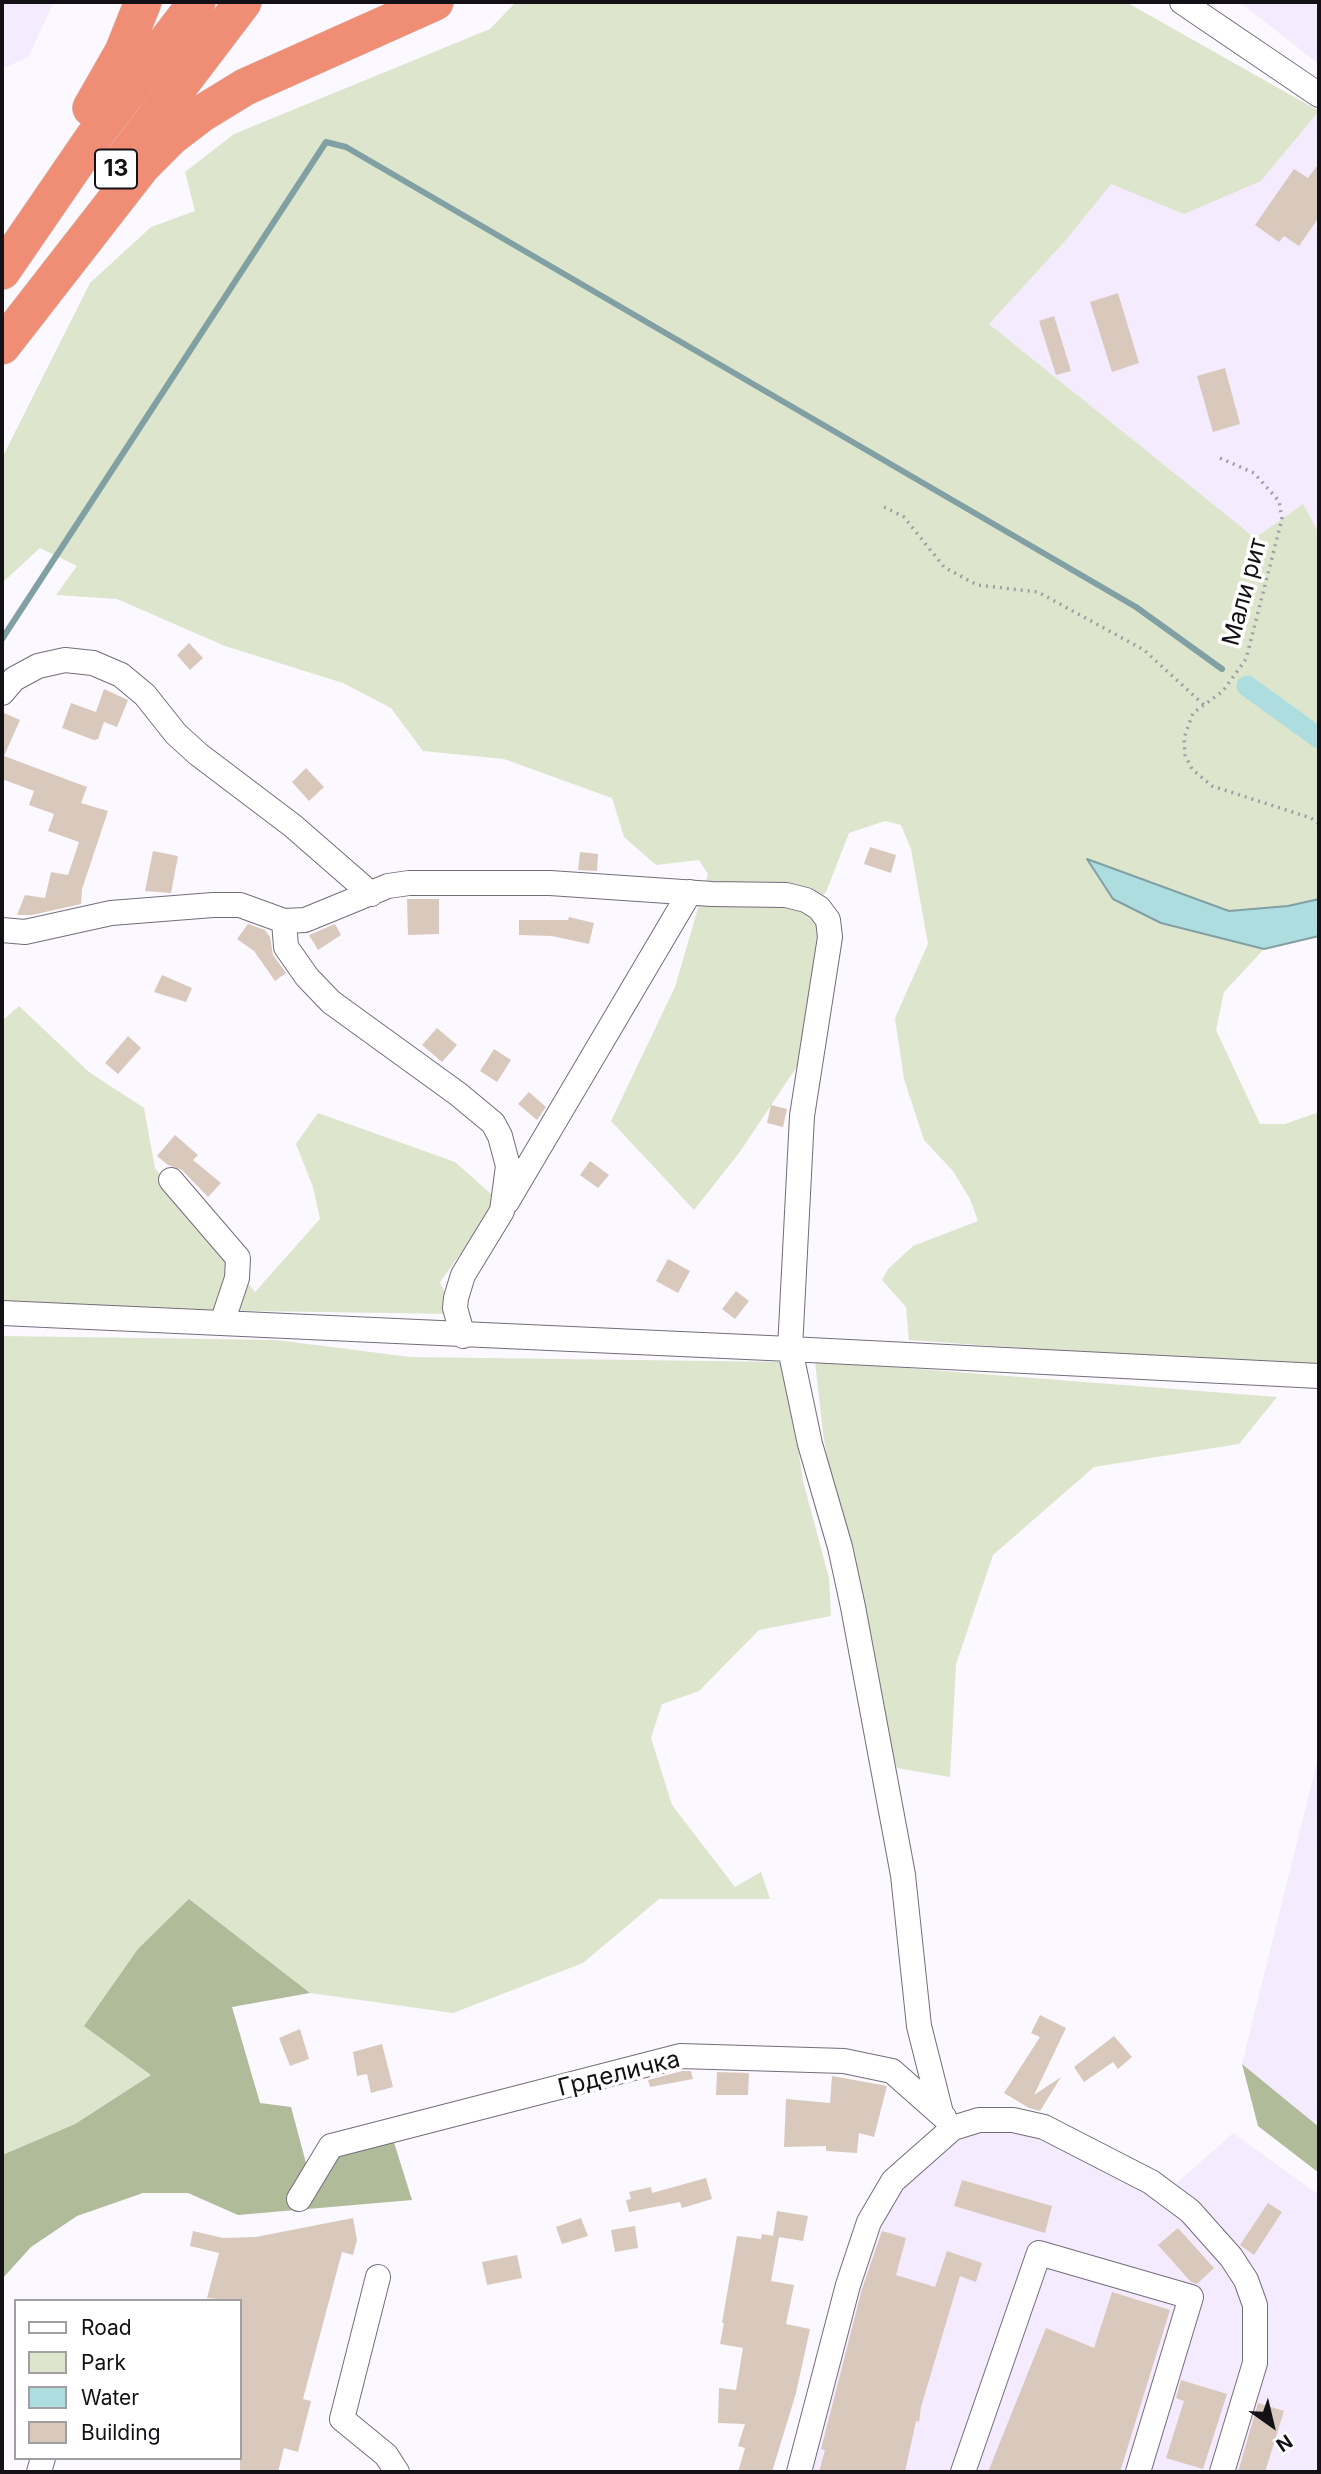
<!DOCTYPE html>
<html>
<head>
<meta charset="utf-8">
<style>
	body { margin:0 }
	#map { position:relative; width:1321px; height:2474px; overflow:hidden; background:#fbf8ff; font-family:Inter,sans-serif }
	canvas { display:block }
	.frame { position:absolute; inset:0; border:4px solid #131016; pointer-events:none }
	.legend { position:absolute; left:14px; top:2299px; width:228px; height:161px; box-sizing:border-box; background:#fff; border:2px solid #a19fa2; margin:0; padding:9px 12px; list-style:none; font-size:21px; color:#131016 }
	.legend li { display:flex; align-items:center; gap:14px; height:35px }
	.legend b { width:35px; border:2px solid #a19fa2 }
	.north { position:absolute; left:1237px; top:2390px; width:70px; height:70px; -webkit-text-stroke:5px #fff; paint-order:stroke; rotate:146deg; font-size:19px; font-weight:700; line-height:28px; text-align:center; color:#131016 }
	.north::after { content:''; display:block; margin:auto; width:24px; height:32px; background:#131016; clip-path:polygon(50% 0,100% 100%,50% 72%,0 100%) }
</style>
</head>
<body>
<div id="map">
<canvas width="1321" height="2474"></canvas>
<div class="frame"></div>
<ul class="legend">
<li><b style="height:9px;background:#fff"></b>Road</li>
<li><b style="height:19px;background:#dde5cd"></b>Park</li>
<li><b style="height:19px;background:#aedde0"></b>Water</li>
<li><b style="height:19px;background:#d9c9bc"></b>Building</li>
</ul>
<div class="north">N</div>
</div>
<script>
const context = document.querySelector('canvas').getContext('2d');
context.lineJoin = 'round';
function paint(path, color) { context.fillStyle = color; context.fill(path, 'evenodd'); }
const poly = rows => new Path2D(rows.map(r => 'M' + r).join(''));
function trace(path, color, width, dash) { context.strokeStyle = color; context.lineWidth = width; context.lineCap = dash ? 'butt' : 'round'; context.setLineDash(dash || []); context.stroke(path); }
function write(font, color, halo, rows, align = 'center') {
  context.font = font + ' Inter,sans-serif'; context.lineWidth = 7; context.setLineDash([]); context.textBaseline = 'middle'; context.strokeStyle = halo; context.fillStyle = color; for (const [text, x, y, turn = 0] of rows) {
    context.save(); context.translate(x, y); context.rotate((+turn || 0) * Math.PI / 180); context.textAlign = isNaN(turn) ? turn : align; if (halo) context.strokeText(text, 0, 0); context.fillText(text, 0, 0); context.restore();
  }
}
paint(poly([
	[2,2,54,2,28,57,2,69],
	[1239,2,1319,2,1319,64],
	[1319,111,1319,533,1303,504,1255,538,989,324,1066,240,1111,183,1261,181],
	[1319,1754,1319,2127,1242,2064],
	[983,2129,1016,2129,1099,2165,1158,2200,1233,2133,1319,2195,1319,2472,800,2472,834,2347,898,2188,937,2152]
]), '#f5ebfe');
paint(poly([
	[516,2,1126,2,1319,111,1261,181,1184,214,1111,184,1066,240,989,324,1255,538,1303,504,1319,533,1319,899,1288,906,1229,911,1087,860,1113,900,1161,923,1264,949,1224,992,1216,1030,1260,1124,1285,1124,1319,1112,1319,1369,909,1340,906,1307,882,1280,888,1269,913,1246,978,1221,970,1199,953,1171,924,1140,904,1079,895,1018,928,944,911,849,901,825,885,821,849,833,826,892,807,911,818,927,802,1059,739,1153,694,1210,611,1121,675,987,708,874,699,860,656,865,624,837,612,798,504,759,423,751,391,708,343,683,225,646,117,599,56,595,77,566,40,548,2,583,2,458,90,283,151,227,195,211,185,172,234,134,490,29],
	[19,1006,89,1072,144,1108,155,1168,255,1292,320,1219,313,1187,296,1144,318,1113,455,1162,499,1201,440,1282,454,1314,59,1308,2,1302,2,1021],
	[2,1336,276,1340,410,1357,785,1362,803,1481,829,1578,831,1616,759,1630,699,1691,662,1704,651,1738,672,1805,735,1887,761,1872,770,1899,659,1899,583,1963,453,2013,310,1993,189,1899,151,2075,75,2124,2,2155],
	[815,1361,1277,1397,1239,1444,1094,1467,993,1555,956,1664,950,1777,897,1768,859,1648,823,1433]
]), '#dde5cd');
paint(poly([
	[189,1899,310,1993,232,2007,260,2103,291,2107,306,2163,392,2136,412,2200,238,2215,188,2193,143,2193,77,2216,31,2247,2,2279,2,2155,75,2124,151,2075,84,2026,138,1949],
	[1242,2064,1319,2127,1319,2173,1258,2126]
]), '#b0bb99');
const water = poly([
	[1087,859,1229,911,1288,906,1319,899,1319,936,1264,949,1161,923,1113,899,1087,859]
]);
paint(water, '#aedde0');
trace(water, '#80a0a3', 2);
trace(poly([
	[2,639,326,142,346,147,1136,607,1222,669]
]), '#80a0a3', 6);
trace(poly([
	[1247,686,1319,738]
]), '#aedde0', 21);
paint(poly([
	[1319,163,1319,217,1299,246,1284,236,1279,242,1255,225,1294,169,1308,178],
	[1118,293,1139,363,1112,372,1090,302],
	[1054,316,1071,371,1056,375,1039,321],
	[1225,368,1240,424,1213,432,1197,376],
	[189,643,203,658,190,670,177,655],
	[104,689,128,700,117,727,104,722,98,739,94,740,62,728,71,703,96,712],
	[2,712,20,720,4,756,87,787,81,803,108,811,82,889,81,904,32,915,17,915,25,895,45,898,51,872,68,875,79,842,48,831,54,814,29,805,34,791,2,779],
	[306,768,324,787,309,801,292,782],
	[870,847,896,855,891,873,864,864],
	[153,851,178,856,171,893,145,891],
	[580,852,598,854,597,871,578,870],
	[407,899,439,899,439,934,408,935],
	[569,917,594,923,589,944,552,936,519,935,519,920,568,920],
	[248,924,265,930,270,937,273,955,286,973,275,981,254,951,237,939],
	[335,924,341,935,318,950,309,935],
	[162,975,192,988,186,1002,154,992],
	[437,1028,457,1045,442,1062,422,1045],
	[128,1036,141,1048,118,1074,105,1063],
	[494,1049,511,1060,497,1082,480,1071],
	[529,1092,546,1107,537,1120,518,1104],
	[771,1105,787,1109,783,1127,767,1123],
	[175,1135,198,1155,193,1160,221,1183,208,1197,182,1170,168,1165,157,1156],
	[590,1161,609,1175,598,1188,580,1175],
	[668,1259,690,1271,678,1293,656,1281],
	[736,1291,749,1301,735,1319,722,1309],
	[1040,2015,1066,2028,1034,2095,1061,2077,1040,2111,1029,2108,1004,2093,1040,2037,1031,2033],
	[300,2029,309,2059,290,2066,279,2038],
	[1114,2036,1132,2057,1118,2069,1113,2062,1084,2082,1074,2067],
	[382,2044,393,2087,371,2093,367,2074,357,2076,353,2052],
	[682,2071,691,2071,693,2079,650,2087,648,2080],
	[717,2072,749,2073,748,2095,716,2095],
	[832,2076,887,2086,874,2137,859,2133,857,2153,826,2151,826,2146,784,2147,786,2099,830,2103],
	[706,2178,712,2199,682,2208,680,2202,629,2212,626,2200,631,2199,629,2192,651,2187,652,2193],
	[962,2180,1052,2206,1045,2233,954,2206],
	[1268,2203,1282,2212,1254,2255,1240,2245],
	[777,2211,808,2216,803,2241,773,2236],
	[353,2218,357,2240,353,2255,342,2252,303,2399,311,2401,298,2452,284,2448,278,2472,240,2472,240,2301,207,2298,219,2253,190,2246,193,2231,223,2238,256,2237],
	[581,2218,588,2236,562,2244,556,2227],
	[635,2226,638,2248,615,2252,611,2230],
	[1178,2228,1214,2268,1197,2284,1191,2282,1158,2245],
	[882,2231,906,2238,896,2275,935,2287,947,2251,982,2263,976,2282,960,2276,921,2407,919,2422,916,2421,905,2472,819,2472,825,2450,821,2449,862,2289],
	[762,2234,779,2237,771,2281,794,2285,786,2324,810,2329,796,2393,772,2472,738,2472,745,2448,738,2446,745,2424,718,2423,719,2388,736,2390,743,2348,720,2344,724,2323,722,2323,737,2236,761,2239],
	[517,2255,522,2278,487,2285,482,2262],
	[1112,2292,1170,2310,1120,2472,988,2472,1046,2328,1094,2348],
	[1181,2380,1227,2394,1203,2469,1166,2458,1184,2401,1176,2398],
	[1258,2403,1284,2411,1265,2472,1238,2472]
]), '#d9c9bc');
const minor = poly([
	[1182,2,1319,95],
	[2,693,14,679,38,666,65,660,93,663,121,675,145,695,176,734,198,754,293,826,371,894],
	[284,921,286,947,307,977,331,1002,458,1094,493,1123,500,1136,508,1166,502,1211,463,1275,456,1298,455,1308,463,1336],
	[2,930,25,932,111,913,213,905,240,905,284,921,305,920,388,886,409,883,550,883,712,894,786,895,806,900,819,908,828,920,830,937,802,1116,790,1349,1319,1376],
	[171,1180,238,1258,237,1278,222,1323],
	[507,1202,690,892],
	[2,1313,790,1349,810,1444,840,1547,853,1607,903,1875,919,2026,941,2113],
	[299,2199,331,2146,680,2056,844,2061,892,2071,944,2117],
	[378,2277,342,2419,386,2455,397,2472],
	[39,2472,43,2458],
	[799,2472,848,2285,869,2222,893,2181,953,2128,979,2120,1013,2120,1044,2127,1151,2182,1190,2211,1231,2257,1246,2280,1255,2305,1255,2363,1222,2472],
	[963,2472,1039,2253,1191,2297,1138,2472]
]);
const highway = poly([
	[91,108,123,52,143,2],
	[123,160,243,2],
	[2,271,98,131,197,2],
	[2,346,142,166,171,137,201,114,245,87,435,2]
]);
trace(minor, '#746c7b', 26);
trace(highway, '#d5d4d5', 38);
trace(poly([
	[1220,458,1254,473,1279,501,1282,519,1246,659,1223,691,1193,713,1184,738,1185,755,1192,769,1212,786,1311,818,1319,824],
	[884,507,904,517,944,567,977,585,1038,592,1144,650,1204,705]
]), '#a19ea5', 3.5, [2, 5]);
trace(minor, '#fff', 24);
trace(highway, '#ef8e74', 37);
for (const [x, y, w] of [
	[116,169,42]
]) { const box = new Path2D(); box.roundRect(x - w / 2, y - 19.5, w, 39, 5); context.fillStyle = '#fff'; context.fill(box); trace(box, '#131016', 2); }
write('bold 23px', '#131016', null, [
	["13",116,169]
]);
write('24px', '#131016', '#fff', [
	["Мали рит",1245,592,-75],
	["Грделичка",619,2074,-14]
]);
</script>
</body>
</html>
